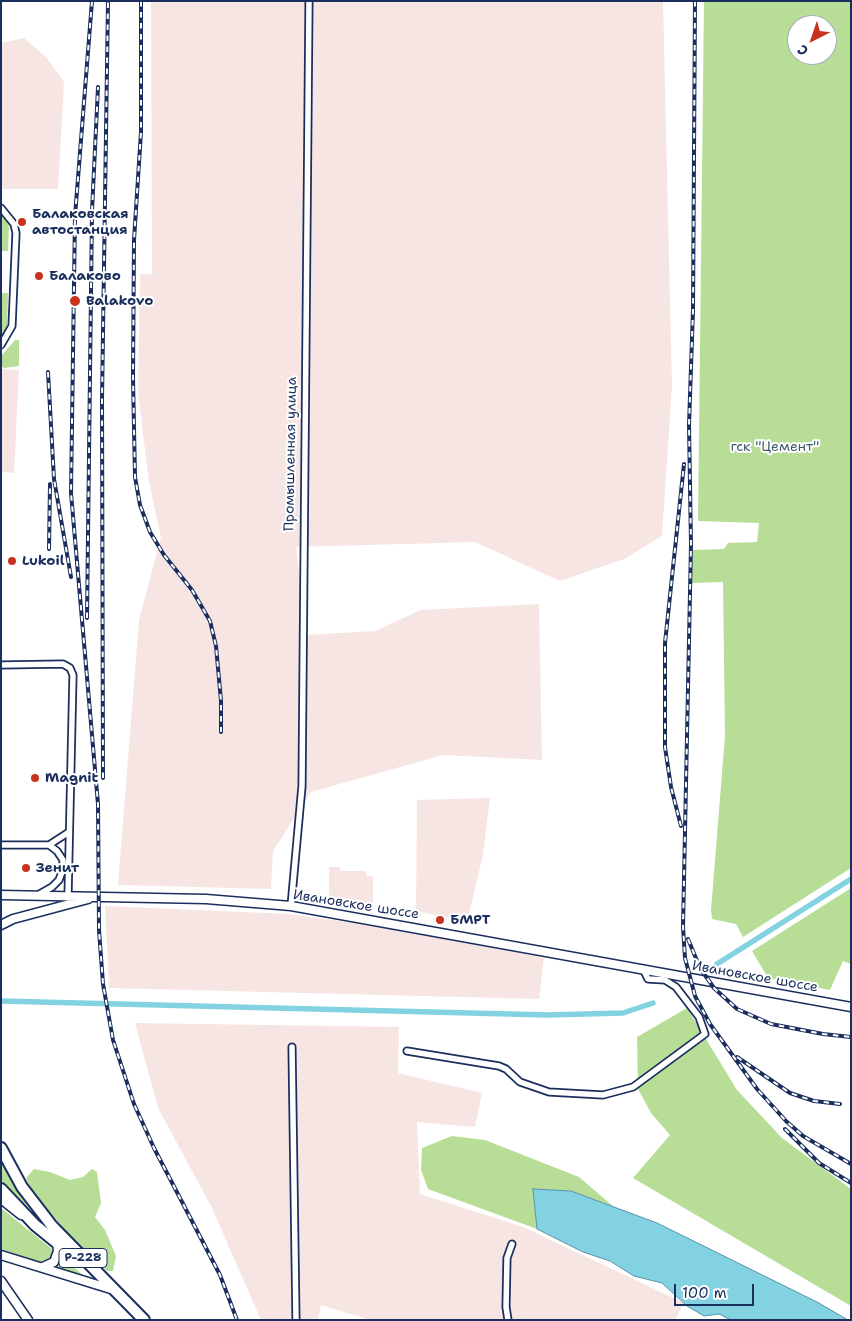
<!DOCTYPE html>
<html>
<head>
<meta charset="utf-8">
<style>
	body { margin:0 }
	#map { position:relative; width:852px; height:1321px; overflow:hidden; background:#fff; font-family:"Shantell Sans",sans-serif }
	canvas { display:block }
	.frame { position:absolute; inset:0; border:2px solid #1b2f5e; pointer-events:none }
	.north { position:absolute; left:787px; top:15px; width:50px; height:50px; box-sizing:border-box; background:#fff; border:1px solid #a4acbf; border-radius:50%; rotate:221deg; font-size:14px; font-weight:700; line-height:20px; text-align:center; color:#1b2f5e }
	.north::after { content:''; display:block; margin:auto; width:18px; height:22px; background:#c8321e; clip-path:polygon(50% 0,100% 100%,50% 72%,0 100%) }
	.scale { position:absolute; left:674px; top:1284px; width:80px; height:22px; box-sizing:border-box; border:2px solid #1b2f5e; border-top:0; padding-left:6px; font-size:15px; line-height:18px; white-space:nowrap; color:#1b2f5e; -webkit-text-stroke:4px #fff; paint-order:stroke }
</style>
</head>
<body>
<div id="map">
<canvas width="852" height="1321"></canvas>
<div class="frame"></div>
<div class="north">С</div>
<div class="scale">100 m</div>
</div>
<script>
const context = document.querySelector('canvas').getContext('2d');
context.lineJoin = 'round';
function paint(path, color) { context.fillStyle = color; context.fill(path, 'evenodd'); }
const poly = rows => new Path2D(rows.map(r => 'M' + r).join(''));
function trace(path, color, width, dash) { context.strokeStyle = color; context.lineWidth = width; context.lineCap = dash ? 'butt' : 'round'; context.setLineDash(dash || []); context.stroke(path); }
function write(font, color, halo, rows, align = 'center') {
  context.font = font + ' "Shantell Sans",sans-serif'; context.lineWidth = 4; context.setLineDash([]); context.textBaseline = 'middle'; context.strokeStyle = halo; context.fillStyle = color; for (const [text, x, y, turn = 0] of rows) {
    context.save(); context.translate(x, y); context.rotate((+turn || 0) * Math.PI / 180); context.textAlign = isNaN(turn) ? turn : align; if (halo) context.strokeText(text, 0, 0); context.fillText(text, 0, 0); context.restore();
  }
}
paint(poly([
	[151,1,663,1,672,386,662,536,624,559,560,581,475,542,296,547,307,635,375,631,421,610,539,604,542,760,443,755,311,792,273,851,271,889,118,885,139,620,161,537,149,482,138,392,140,274,152,274],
	[24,38,46,57,64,82,58,189,1,189,1,43],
	[1,369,19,370,14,473,1,472],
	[490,798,483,855,467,922,416,911,417,800],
	[329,867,340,867,340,871,366,871,366,876,373,876,373,910,329,902],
	[105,906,289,914,409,931,544,958,539,999,109,988],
	[135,1023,399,1027,398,1073,482,1093,475,1127,417,1122,420,1194,523,1227,684,1303,675,1320,370,1320,321,1305,318,1320,261,1320,211,1206,158,1108]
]), '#f6e5e3');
paint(poly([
	[704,1,851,1,851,868,743,937,736,924,712,919,711,910,725,736,723,582,691,583,693,550,724,549,728,543,757,542,759,523,698,521],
	[797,25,827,25,827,55,797,55],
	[1,215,9,224,8,251,1,251],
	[1,293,8,293,7,329,1,337],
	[15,340,19,340,19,366,4,368,1,366,1,356],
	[851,888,851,964,843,961,830,990,768,978,752,951],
	[687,1008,737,1090,782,1138,851,1189,851,1306,633,1178,670,1135,651,1113,638,1089,637,1037],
	[452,1136,485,1140,579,1177,614,1207,571,1191,534,1189,537,1229,428,1189,421,1170,422,1148],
	[1,1158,21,1197,39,1222,25,1210,2,1185],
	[34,1169,50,1172,70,1180,83,1177,92,1169,97,1172,101,1203,95,1217,105,1230,116,1256,113,1271,107,1271,70,1236,32,1191,26,1178],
	[1,1208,52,1249,54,1255,50,1260,43,1263,1,1249],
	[62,1257,84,1276,56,1267,61,1262]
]), '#b8dd97');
const water = poly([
	[533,1189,571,1191,657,1223,817,1302,848,1320,731,1320,719,1314,704,1316,687,1306,662,1283,634,1276,610,1261,583,1252,537,1229,533,1189]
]);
paint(water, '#83d2e1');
trace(water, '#5991ad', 1);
trace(poly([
	[717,964,851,879],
	[1,1001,548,1015,623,1013,653,1003]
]), '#83d2e1', 5.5);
const street = poly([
	[1,208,14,224,16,233,12,326,1,345],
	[1,665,63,664,70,668,73,675,68,896],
	[1,845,49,845,69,832],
	[38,895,52,887,59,880,63,869,63,860,57,851,49,845],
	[291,906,302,786,309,1],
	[292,1047,296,1320],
	[407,1051,499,1066,506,1069,520,1082,549,1092,603,1095,633,1087,705,1034,699,1017,676,987,665,980,648,979,643,969],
	[508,1320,506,1307,507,1258,512,1244]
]);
const secondary = poly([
	[1,895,206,899,291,906,851,1007],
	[1,925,13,919,88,899],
	[1,1199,21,1215],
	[1,1255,114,1290],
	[43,1267,54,1262,58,1251,57,1242],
	[1,1281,28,1320]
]);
const highway = poly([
	[1,1148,22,1187,52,1226,144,1320],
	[1,1189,35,1225,72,1255]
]);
trace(street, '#1b2f5e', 9);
trace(secondary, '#1b2f5e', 11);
trace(highway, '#1b2f5e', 14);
trace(street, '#fff', 5.5);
trace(secondary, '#fff', 8);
trace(highway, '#fff', 10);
const rail = poly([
	[92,1,75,216,71,493,98,804,99,930,103,984,113,1040,134,1104,154,1148,220,1275,237,1320],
	[141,1,141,132,134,240,133,378,135,477,140,505,150,532,164,555,192,590,210,621,216,646,221,701,221,732],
	[695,1,693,310,689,425,691,545,683,927,685,958,695,996,710,1024,757,1089,786,1121,803,1136,851,1164],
	[48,372,54,479,71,577],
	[49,549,50,484],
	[87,618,92,211,98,87],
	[103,778,102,399,108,1],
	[681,826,671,787,665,747,665,643,684,464],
	[688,939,700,968,714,988,737,1009,771,1024,823,1034,851,1037],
	[737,1057,790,1093,814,1101,840,1104],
	[785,1129,819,1163,851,1183]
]);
trace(rail, '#1b2f5e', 4);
trace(rail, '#fff', 2, [5.5]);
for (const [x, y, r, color] of [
	[22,222,5,"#c8321e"],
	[39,276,5,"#c8321e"],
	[75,301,6,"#c8321e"],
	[12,561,5,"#c8321e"],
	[35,778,5,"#c8321e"],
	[26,868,5,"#c8321e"],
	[440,920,5,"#c8321e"]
]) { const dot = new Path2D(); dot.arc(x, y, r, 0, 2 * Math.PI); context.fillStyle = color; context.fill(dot); trace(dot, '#fff', 2); }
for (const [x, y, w] of [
	[83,1258,48]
]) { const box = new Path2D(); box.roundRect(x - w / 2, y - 9.5, w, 19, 4); context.fillStyle = '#fff'; context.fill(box); trace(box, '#1b2f5e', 1); }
write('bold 12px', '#1b2f5e', null, [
	["Р-228",83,1258]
]);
write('bold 14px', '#1b2f5e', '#fff', [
	["Балаковская",32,214],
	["автостанция",32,230],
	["Балаково",49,276],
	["Balakovo",86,301],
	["Lukoil",22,561],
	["Magnit",45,778],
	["Зенит",36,868],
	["БМРТ",450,920]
], 'left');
write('14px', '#425a6c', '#fff', [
	["гск \"Цемент\"",775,447]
]);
write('14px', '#1b2f5e', '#fff', [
	["Промышленная улица",291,454,-89],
	["Ивановское шоссе",356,905,9],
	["Ивановское шоссе",755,977,10]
]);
</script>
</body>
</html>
